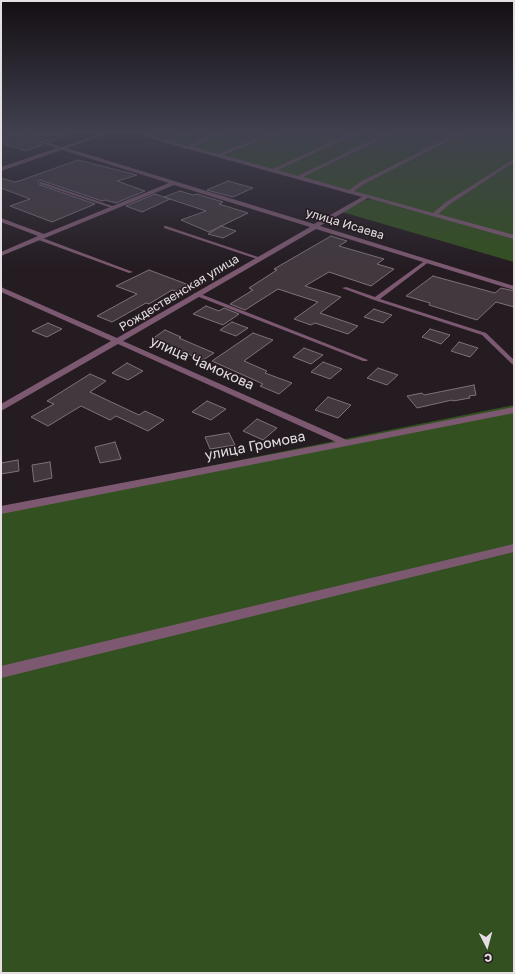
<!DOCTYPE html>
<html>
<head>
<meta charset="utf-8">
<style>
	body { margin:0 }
	#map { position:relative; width:515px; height:974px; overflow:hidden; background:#251c22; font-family:"Golos Text",sans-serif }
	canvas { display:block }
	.frame { position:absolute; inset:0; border:2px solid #e5dfe3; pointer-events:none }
	.north { position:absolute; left:467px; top:926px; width:40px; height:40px; -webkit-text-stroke:3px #251c22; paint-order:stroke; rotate:174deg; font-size:11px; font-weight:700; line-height:16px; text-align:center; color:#e5dfe3 }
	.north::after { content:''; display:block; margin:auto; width:14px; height:18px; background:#e5dfe3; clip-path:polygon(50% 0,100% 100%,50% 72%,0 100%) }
</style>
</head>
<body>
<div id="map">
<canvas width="515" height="974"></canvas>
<div class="frame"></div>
<div class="north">С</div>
</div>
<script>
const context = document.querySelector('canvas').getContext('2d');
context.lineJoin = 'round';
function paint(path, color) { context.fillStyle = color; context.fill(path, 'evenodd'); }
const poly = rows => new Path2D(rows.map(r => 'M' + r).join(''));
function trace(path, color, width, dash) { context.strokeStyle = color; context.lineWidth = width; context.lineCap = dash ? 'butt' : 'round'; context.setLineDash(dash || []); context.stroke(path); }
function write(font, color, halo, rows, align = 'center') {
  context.font = font + ' "Golos Text",sans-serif'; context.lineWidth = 3; context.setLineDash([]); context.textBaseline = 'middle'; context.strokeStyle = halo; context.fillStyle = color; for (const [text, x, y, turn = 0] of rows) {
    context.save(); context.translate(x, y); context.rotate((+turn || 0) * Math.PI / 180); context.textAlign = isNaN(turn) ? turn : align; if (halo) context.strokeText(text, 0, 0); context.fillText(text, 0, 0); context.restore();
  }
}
paint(poly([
	[132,132,514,132,514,262,342,212,365,200,373,199],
	[514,405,514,973,1,973,1,508]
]), '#335120');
const building = poly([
	[21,132,73,132,73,133,51,142,21,132],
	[10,134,43,145,26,151,1,143,1,137,10,134],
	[78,160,137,175,117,181,145,191,116,203,105,200,102,201,40,180,38,182,40,185,95,204,52,222,10,206,30,199,1,188,1,178,14,182,19,181,78,160],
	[228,181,253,188,233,197,207,190,228,181],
	[180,191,193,195,197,194,223,202,219,204,248,213,209,232,181,220,206,211,164,197,180,191],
	[155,194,170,199,142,212,126,206,155,194],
	[221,226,236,231,223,238,208,234,221,226],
	[331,236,347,241,339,246,384,259,377,264,394,269,371,286,329,272,305,286,341,297,320,313,358,326,348,334,315,323,311,325,294,319,318,302,278,289,245,310,230,304,253,290,249,288,277,270,274,269,331,236],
	[149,270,189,285,177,291,172,290,149,304,146,303,112,322,97,316,137,294,116,286,149,270],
	[433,276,495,293,501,288,514,291,514,307,496,302,477,320,429,305,430,303,406,296,433,276],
	[206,306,219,311,224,308,239,314,223,325,193,314,206,306],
	[374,309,392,315,383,323,364,317,374,309],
	[232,322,248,328,236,336,220,330,232,322],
	[48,323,62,329,47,337,32,331,48,323],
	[430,329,450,335,441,344,422,337,430,329],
	[165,330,181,337,179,338,214,353,203,360,152,339,165,330],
	[253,333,273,340,244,361,267,371,265,373,292,383,279,394,260,386,263,384,212,361,253,333],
	[459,342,478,348,470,357,451,351,459,342],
	[304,348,323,355,311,364,293,357,304,348],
	[323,362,342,369,330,379,311,372,323,362],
	[127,363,143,371,128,380,112,373,127,363],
	[378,368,398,375,387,385,367,378,378,368],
	[90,374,106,381,90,392,139,415,145,411,164,420,148,431,116,416,110,420,81,406,48,426,31,417,54,404,47,401,90,374],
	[474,385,476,395,469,396,470,398,453,401,452,400,417,408,407,396,422,393,424,395,474,385],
	[328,397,351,405,338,418,315,410,328,397],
	[207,401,226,409,211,420,192,412,207,401],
	[257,419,277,428,263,440,243,431,257,419],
	[229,433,235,445,210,449,205,437,229,433],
	[115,442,121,459,100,463,95,447,115,442],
	[18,460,19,471,1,474,1,463,18,460],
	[50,462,52,478,34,482,32,465,50,462]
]);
paint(building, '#42383e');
trace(building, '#7d7279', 1);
paint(poly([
	[40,182,42,182,115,207,112,208,40,184,40,182],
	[164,226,166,226,261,258,257,259,164,228,164,226],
	[36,237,40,237,133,272,129,273,36,239,36,237],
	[426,260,430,261,380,299,486,333,514,360,514,365,512,364,482,335,374,300,342,288,346,287,375,297,426,260],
	[194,293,198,293,368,360,367,361,363,361,194,295,194,293]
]), '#7c5970');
paint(poly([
	[7,132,15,132,62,147,105,132,113,132,67,148,314,224,362,197,188,149,184,149,184,148,166,143,162,143,162,141,131,132,140,132,166,140,185,132,192,132,171,141,188,146,220,132,227,132,193,147,218,154,274,132,281,132,223,155,273,169,353,132,360,132,278,170,298,176,389,132,396,132,303,177,349,190,360,182,460,132,466,132,364,184,354,191,433,213,446,202,514,159,514,162,450,204,438,214,514,235,514,239,368,198,320,226,514,286,514,290,316,229,123,341,347,440,514,407,514,413,1,514,1,506,336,442,118,344,1,411,1,404,111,341,1,292,1,287,117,338,310,227,174,185,1,256,1,252,38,236,1,222,1,218,44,234,169,183,62,150,1,171,1,167,57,148,7,132],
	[514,544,514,552,1,678,1,666,514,544]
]), '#7c5970');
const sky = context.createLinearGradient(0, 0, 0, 269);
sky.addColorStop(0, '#140f13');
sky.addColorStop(0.49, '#40404f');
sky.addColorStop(1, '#40404f00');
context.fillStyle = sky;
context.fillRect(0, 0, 515, 269);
write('12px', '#e5dfe3', '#251c22', [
	["улица Исаева",345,224,17],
	["Рождественская улица",179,293,-31]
]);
write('14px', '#e5dfe3', '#251c22', [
	["улица Чамокова",202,363,24],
	["улица Громова",255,446,-11]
]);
</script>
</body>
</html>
